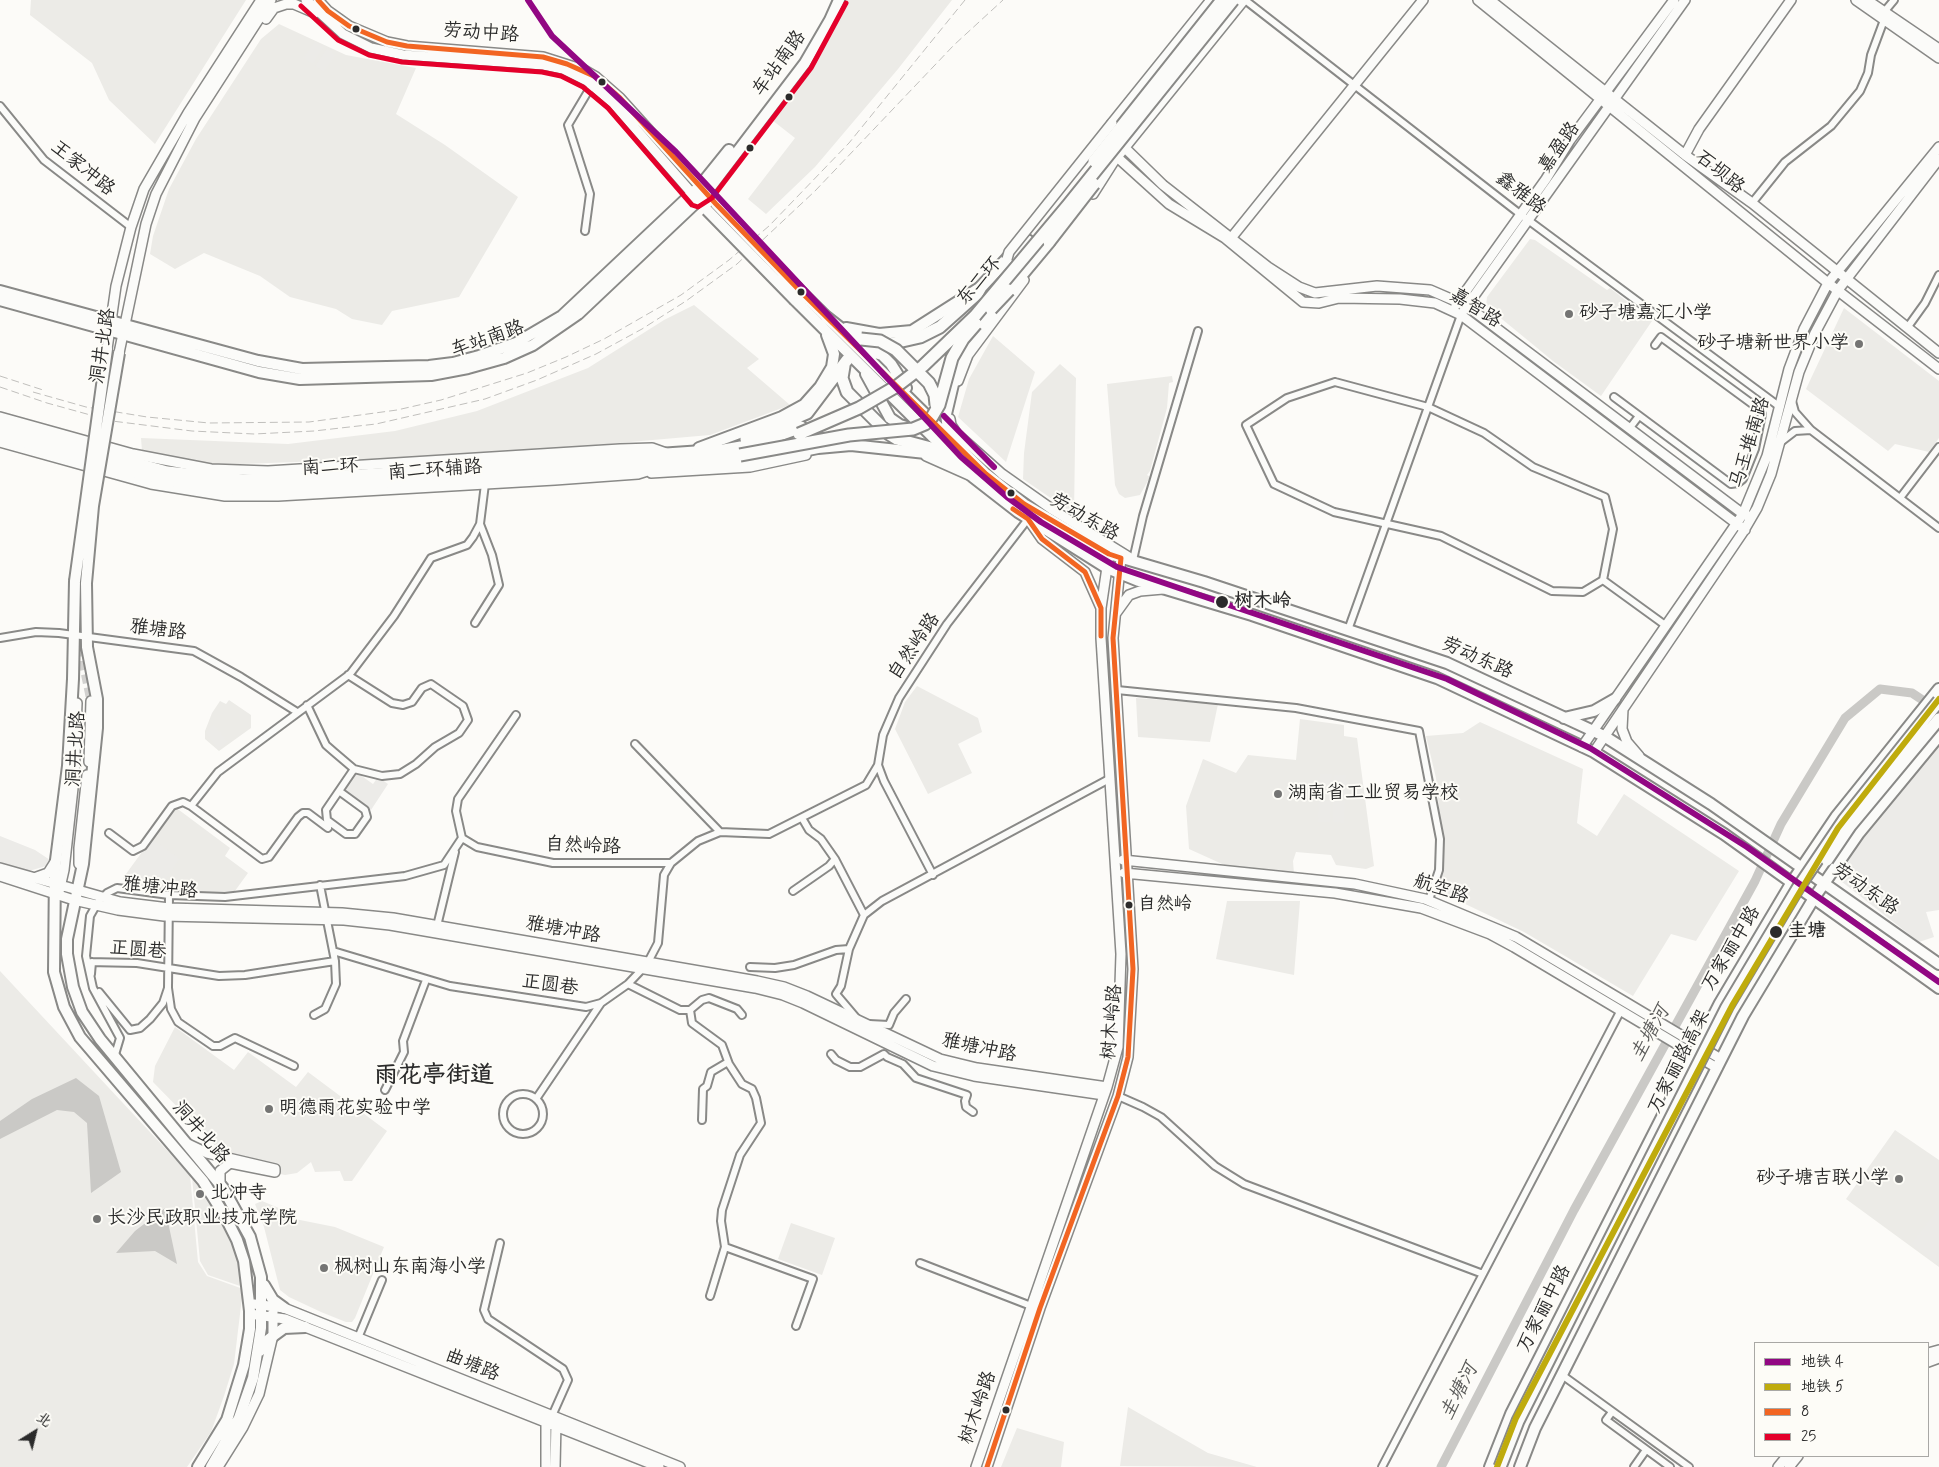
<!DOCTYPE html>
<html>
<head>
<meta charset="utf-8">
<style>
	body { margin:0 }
	#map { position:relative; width:1939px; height:1467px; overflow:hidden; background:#fcfbf8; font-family:Mynerve,"LXGW WenKai TC",sans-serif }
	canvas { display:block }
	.legend { position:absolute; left:1754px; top:1342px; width:175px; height:115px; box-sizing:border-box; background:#fdfcf7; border:1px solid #a9a8a5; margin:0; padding:6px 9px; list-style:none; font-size:15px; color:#2b2b2b }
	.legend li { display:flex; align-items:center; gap:10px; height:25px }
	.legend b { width:25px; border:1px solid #a9a8a5 }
	.north { position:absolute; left:10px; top:1407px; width:50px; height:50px; -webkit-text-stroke:4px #fdfcf7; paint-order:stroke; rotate:36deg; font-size:14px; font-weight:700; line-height:20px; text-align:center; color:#2b2b2b }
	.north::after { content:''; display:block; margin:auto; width:18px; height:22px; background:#2b2b2b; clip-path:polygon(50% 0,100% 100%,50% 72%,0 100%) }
</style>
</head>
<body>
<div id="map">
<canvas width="1939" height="1467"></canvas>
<ul class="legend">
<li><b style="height:6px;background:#920783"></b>地铁 4</li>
<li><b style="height:6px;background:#bfab0d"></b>地铁 5</li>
<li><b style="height:6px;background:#f26522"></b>8</li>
<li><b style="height:6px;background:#e4002b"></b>25</li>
</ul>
<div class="north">北</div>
</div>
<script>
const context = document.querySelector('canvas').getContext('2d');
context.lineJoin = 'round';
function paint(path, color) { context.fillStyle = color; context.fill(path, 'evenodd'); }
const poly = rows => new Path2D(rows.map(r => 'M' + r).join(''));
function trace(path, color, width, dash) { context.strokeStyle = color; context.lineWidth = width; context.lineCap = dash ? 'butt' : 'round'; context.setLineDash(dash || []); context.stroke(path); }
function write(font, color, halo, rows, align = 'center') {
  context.font = font + ' Mynerve,"LXGW WenKai TC",sans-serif'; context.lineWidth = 4; context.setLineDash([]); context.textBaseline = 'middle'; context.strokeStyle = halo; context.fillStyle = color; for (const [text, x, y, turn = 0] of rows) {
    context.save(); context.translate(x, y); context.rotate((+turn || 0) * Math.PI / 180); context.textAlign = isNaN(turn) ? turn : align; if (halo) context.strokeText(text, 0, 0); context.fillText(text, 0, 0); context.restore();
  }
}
paint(poly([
	[31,0,246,0,155,144,109,100,92,63,30,15],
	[847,0,952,0,898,69,815,167,766,214,748,199,795,138,772,120,816,62],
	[279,24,346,55,416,68,396,114,445,145,518,197,459,297,392,311,382,325,352,319,336,309,290,297,260,276,204,253,175,269,150,254,153,236,169,189,196,139,261,39],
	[1530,239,1535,240,1607,290,1610,288,1652,321,1601,396,1553,361,1486,306,1487,297],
	[694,305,759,359,747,368,790,405,710,435,481,455,216,465,142,451,141,438,288,444,395,431,477,411,588,368,664,320],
	[1844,308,1939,381,1939,438,1929,452,1895,444,1888,451,1806,389],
	[993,336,1035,372,1006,462,958,417,969,379],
	[1060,364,1076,378,1074,514,1023,479,1024,453,1032,392],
	[1172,376,1173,382,1169,383,1167,408,1150,471,1147,475,1150,477,1140,495,1125,498,1119,494,1115,485,1107,384],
	[917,686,978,718,982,732,958,744,972,773,928,794,895,729,905,702],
	[1136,698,1218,704,1210,742,1138,737],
	[229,700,251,715,251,728,219,751,205,739,205,731,212,713,220,701,226,704],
	[1300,719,1344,725,1344,736,1357,738,1374,866,1366,869,1336,865,1331,855,1296,852,1293,861,1294,874,1231,868,1189,849,1186,806,1203,759,1236,773,1248,755,1296,760],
	[1480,722,1583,769,1577,823,1597,836,1624,794,1739,871,1696,941,1671,934,1633,996,1524,932,1438,891,1443,868,1442,839,1436,778,1426,736,1463,733],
	[175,807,230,848,225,856,248,873,232,895,214,896,158,891,158,889,156,891,124,883,123,878],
	[1227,901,1300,901,1294,975,1216,959],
	[0,971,190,1175,198,1262,207,1276,243,1289,234,1364,224,1396,211,1432,187,1467,0,1467],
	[175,1027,234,1070,248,1052,296,1087,308,1072,387,1131,352,1181,344,1181,340,1171,315,1172,311,1162,297,1173,285,1175,233,1164,153,1082,155,1066],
	[1895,1130,1939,1160,1939,1267,1846,1199],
	[192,1177,215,1204,230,1238,239,1265,243,1287,208,1275,200,1261],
	[262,1201,286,1211,295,1219,335,1227,384,1247,355,1318,352,1322,346,1322,321,1312,289,1297,280,1290,264,1227,255,1204],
	[791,1223,835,1238,822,1275,778,1259],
	[1128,1407,1208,1453,1257,1467,1120,1466],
	[1017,1428,1064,1442,1061,1467,1001,1467]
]), '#ecebe7');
paint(poly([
	[315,41,324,47,313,64,303,58],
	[327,48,336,55,324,72,315,66],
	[214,724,228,742,218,750,205,732],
	[1939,741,1939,910,1926,912,1934,937,1919,942,1837,878,1851,844],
	[356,772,373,784,378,777,388,784,371,810,343,791],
	[1320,773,1332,774,1331,796,1319,795],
	[1334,774,1346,775,1345,797,1334,796],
	[1319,800,1331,801,1330,823,1318,822],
	[1333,800,1345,801,1344,823,1333,822],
	[0,836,35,850,50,860,46,866,29,871,0,862],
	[152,839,180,859,166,879,167,881,155,891,124,882,124,878],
	[1939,1207,1939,1261,1937,1264,1911,1244]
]), '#ecebe8');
paint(poly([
	[76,1078,99,1096,121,1172,91,1193,87,1123,74,1112,57,1110,0,1139,0,1121,32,1099],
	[165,1208,177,1264,155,1251,116,1253,135,1231]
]), '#cac9c6');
trace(poly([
	[1441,1467,1574,1210,1755,881,1781,824,1845,718,1880,689,1912,693,1939,711]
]), '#cac9c6', 9);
trace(poly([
	[82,580,83,662,91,701]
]), '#d2d1cf', 9, [9, 4.5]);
const street = poly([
	[1245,0,1520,214,1780,407],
	[0,106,44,160,131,227],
	[1752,203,1785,162,1831,126,1860,91,1868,73,1871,55,1884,20,1884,12,1894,0],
	[585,231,590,194,568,125,593,83],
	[1907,328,1925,303,1939,275],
	[1335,382,1428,407,1484,433,1533,467,1605,497,1613,529,1603,580,1583,592,1552,591,1441,536,1334,512,1274,484,1246,425,1287,398,1335,382],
	[1614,397,1731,484,1738,483,1743,479,1755,449,1762,414,1755,406,1661,337,1655,345],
	[1792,401,1795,412,1811,430,1939,528],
	[1629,429,1639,416],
	[1782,441,1795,431,1811,430],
	[1900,498,1939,447],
	[1133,560,1143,516,1198,331],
	[1603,580,1665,625],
	[475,623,499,585,492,555,480,524],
	[1348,630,1461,315],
	[0,638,36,632,59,633,194,651,241,677,297,712],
	[1117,690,1296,708,1419,731,1440,839,1439,870,1429,900],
	[307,705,326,745,334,752,354,769,382,776,400,774,416,764,435,747,459,733,468,720,463,706,431,684,422,688,412,702,403,705,392,703,348,675],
	[635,744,720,832],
	[878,765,884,781,933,875],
	[354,769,326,810,327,820,346,834,355,834,367,817,365,810,339,791,354,769],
	[191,806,218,772,350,674,394,616,431,558,467,545,473,537,480,524,485,484],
	[802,818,809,830,821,839,835,859,864,915,849,949,841,986,836,994,858,1020],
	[109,833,133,851,143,846,172,806,183,802,191,806,262,859,269,857,298,817,303,813,308,813,328,828],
	[462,838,456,811,458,799,516,715],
	[793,891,829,866,835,859],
	[864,915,882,901,1111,778],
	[437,926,455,852],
	[333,951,450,986,586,1007,601,1003,628,984,647,964,658,943,664,875,671,863],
	[88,962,137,963,219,976,245,975,335,961],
	[750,967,775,968,794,965,836,950,849,949],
	[91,974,92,962],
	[628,984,680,1010,690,1010,702,1000,709,998,737,1009,742,1015],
	[168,988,169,895],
	[99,992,130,1030,140,1028,150,1019,163,1003,168,988,171,1009,178,1022,213,1046,220,1046,235,1038,294,1066],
	[690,1010,692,1023,722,1045,729,1064,742,1084,752,1089,756,1098,761,1123,740,1155,722,1210,721,1221,725,1247,710,1296],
	[314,1015,325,1009,336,984,335,961,320,885],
	[869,1024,889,1025,894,1013,906,999],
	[831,1054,836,1060,850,1067,860,1067,884,1054,887,1057,903,1064,916,1078,967,1095,965,1101,966,1107,973,1112],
	[114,1058,120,1038,93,988,86,956,90,916,98,902,107,893,117,888,169,895,225,897,405,876,444,865,462,838,477,847,553,863,671,863,698,841,720,832,769,834,866,785,878,765,883,735,899,698,947,624,1028,519],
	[385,1090,404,1052,403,1041,426,980],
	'503 1114a20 20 0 1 1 40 0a20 20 0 1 1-40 0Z',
	[1118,1096,1143,1107,1161,1117,1215,1166,1244,1184,1483,1274],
	[536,1099,601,1003],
	[702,1120,703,1089,707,1086,711,1072,728,1062],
	[500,1243,484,1310,488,1319,563,1369,568,1380,552,1416],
	[725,1247,813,1279,796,1326],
	[920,1263,1031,1306],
	[358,1338,382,1280],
	[1562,1375,1689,1467],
	[1612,1412,1606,1420,1670,1467],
	[1382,1467,1621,1010],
	[1634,1467,1646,1450]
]);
const secondary = poly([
	[306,0,343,34,371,48,403,55,543,65,563,69,587,81,613,103,696,198],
	[318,0,328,11,349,26,387,42,407,46,543,57,584,70,596,77,620,98,703,190],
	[1478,0,1828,283,1939,369],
	[1490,0,1685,155,1752,203,1939,353],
	[1856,0,1939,58],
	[1867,0,1939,49],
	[266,19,274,8,286,4,294,4,315,13],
	[1112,123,1211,0],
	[1125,148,1163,185,1268,267,1299,287,1315,293,1377,286,1430,290,1467,306,1743,514,1751,517],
	[1685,155,1699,129,1791,0],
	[1117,157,1169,204,1225,238,1303,302,1319,303,1339,298,1400,299,1435,303,1461,315,1745,530],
	[1093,194,1114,161,1244,0],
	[1232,237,1423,0],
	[1456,305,1546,179,1570,140,1674,0],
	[1464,310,1685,0],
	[107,349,116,286,131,227,144,189,188,113,261,0],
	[119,353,146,224,156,194,195,118,271,0],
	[958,381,968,355,1024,280],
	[0,417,133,454,211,469,268,471,620,449,652,448,666,453],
	[950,419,951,425,957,434,1002,474,1053,510,1129,557],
	[0,442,151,484,225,496,278,496,555,480,638,474,657,468],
	[926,456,971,476],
	[651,473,750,467,806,455],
	[1028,519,1042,539,1085,572,1101,608],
	[1116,613,1129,595,1140,591,1163,589],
	[1623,709,1622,729,1627,742,1639,756],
	[1582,747,1743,514,1767,456,1789,369,1804,329,1828,283,1939,147],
	[1594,752,1743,532,1757,508,1771,474,1799,372,1815,333,1838,290,1939,159],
	[89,762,91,701],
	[1123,860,1355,884,1425,899,1516,937,1721,1059],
	[79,864,79,848,87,775],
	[0,868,120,902,169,908,342,913,393,918,757,981,784,987,807,996,940,1059,977,1068,1107,1087],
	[1124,873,1335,893,1421,908,1490,934,1514,947,1717,1068],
	[0,876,74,900,118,910,164,916,344,920,390,925,755,988,783,995,803,1003,933,1066,974,1076,1104,1095],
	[34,878,48,873,55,862],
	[59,892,64,870,74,779,77,703],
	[188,1144,207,1153,275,1169,275,1172,230,1163,220,1171,220,1184],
	[254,1304,284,1308,680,1467],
	[250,1314,285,1319,659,1467],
	[1928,1353,1939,1350],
	[1928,1362,1939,1358],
	[218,1467,243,1427,259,1394,273,1335,273,1310],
	[546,1467,546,1419],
	[555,1467,556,1422],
	[976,1467,1107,1087,1118,1047,1121,954,1101,638,1101,608,1109,554],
	[987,1467,1040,1308,1118,1096,1128,1057,1133,969,1113,638,1121,558],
	[1778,1467,1787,1456],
	[1789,1467,1798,1456]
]);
const primary = poly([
	[0,291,258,361,302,369,429,366,453,363,479,356,516,343,562,316,700,186,729,150],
	[802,293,986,474,1024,504,1109,554,1204,582,1447,663,1604,736,1711,804,1939,964],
	[0,300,259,372,300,379,431,375,468,368,504,358,533,345,578,314,706,193,805,63,830,20,839,0],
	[795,300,973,477,1018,512,1107,568,1139,581,1252,615,1437,678,1594,752,1724,834,1939,988],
	[846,328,879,334,912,331,981,287],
	[864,350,882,355,891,364,906,388],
	[866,374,890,418,900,425,912,429],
	[952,439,948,430,946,414,958,363,966,348,999,304],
	[699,448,782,417,804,405,820,387,832,367,834,354,827,335],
	[724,462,753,461,818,448,851,445,935,454],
	[75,581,73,679,68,766,55,868,54,972,64,1007,80,1037,203,1181,225,1216,237,1240,244,1261,250,1311,250,1329,244,1365,227,1420,198,1467],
	[86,583,87,647,97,699,97,728,83,864,67,939,67,954,73,987,82,1012,100,1039,223,1188,250,1237,261,1277,261,1328,253,1378,239,1418,211,1467],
	[1564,718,1594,711,1615,699],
	[264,1285,273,1300,284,1308],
	[260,1351,269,1339,284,1328,305,1327],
	[1490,1467,1511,1414,1720,1003,1792,882,1836,817,1939,689],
	[1520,1467,1535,1428,1743,1016,1814,898,1859,833,1939,736]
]);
const highway = poly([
	[1009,290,1049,242],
	[827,318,845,332,861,339],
	[863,350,920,337,940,327,977,294,981,287,1007,259,1028,241],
	[844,366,842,378,847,392,889,434,897,439,931,448,956,460],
	[0,426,167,472,243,480,362,475,724,450,752,445,801,427],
	[0,435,162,479,234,489,272,489,710,462,748,453],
	[746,439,807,413,847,360]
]);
trace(street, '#898987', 10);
trace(secondary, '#898987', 12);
trace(primary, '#898987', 14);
trace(highway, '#898987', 15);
trace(street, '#fbfbf9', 6);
trace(secondary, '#fbfbf9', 9);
trace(primary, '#fbfbf9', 10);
trace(highway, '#fbfbf9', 11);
trace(poly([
	[0,376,43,390],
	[0,387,47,403,112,421,192,431,254,434,314,431,376,424,485,399,537,380,596,354,642,329,686,301,737,264,815,191,954,45,1003,0],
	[33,392,86,407,147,417,209,423,309,422,397,410,441,400,527,373,566,357,604,339,681,295,729,260,769,226,849,143,965,0]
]), '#c0bfbc', 1, [8, 4]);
const secondaryBridge = poly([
	[1007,259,1009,252,1112,123]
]);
const primaryBridge = poly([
	[716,204,802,293],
	[707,210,795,300],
	[75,581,107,349],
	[86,583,93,506,119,353]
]);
const highwayBridge = poly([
	[1094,161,1222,0],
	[1049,242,1094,184],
	[991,309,1009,290],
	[861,339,880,341,896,350,929,383,935,395,936,405],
	[799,434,859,408,897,386,923,366,975,316,1068,205,1233,0],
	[740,455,849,435,913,429,925,424,932,417,939,405,952,358,963,339,976,324],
	[1827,860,1850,826,1939,719],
	[1500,1467,1518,1421,1727,1007,1798,888,1844,820,1939,701]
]);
trace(secondaryBridge, '#898987', 12, []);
trace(primaryBridge, '#898987', 14, []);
trace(highwayBridge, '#898987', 15, []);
trace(secondaryBridge, '#fbfbf9', 9);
trace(primaryBridge, '#fbfbf9', 10);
trace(highwayBridge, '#fbfbf9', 11);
trace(poly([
	[318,0,328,11,349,26,387,42,407,46,543,57,567,64,596,77,620,98,716,204,802,293,986,474,1024,504,1109,554,1121,558,1113,638,1133,969,1128,1057,1118,1096,1040,1308,987,1467],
	[1013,509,1028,519,1042,539,1085,572,1101,608,1101,636]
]), '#f26522', 5);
trace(poly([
	[301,6,338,40,369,55,402,62,542,72,561,76,583,87,608,108,692,205,698,207,712,198,811,68,846,3]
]), '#e4002b', 5);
trace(poly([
	[528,0,552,36,676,152,961,457,1007,497,1041,522,1117,567,1447,679,1590,748,1747,847,1939,982],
	[944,416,994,467]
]), '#920783', 6);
trace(poly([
	[1497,1467,1516,1418,1733,1004,1838,828,1939,699]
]), '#bfab0d', 6);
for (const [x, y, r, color] of [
	[356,29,4.5,"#2b2b2b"],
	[602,82,4.5,"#2b2b2b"],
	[789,97,4.5,"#2b2b2b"],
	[750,148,4.5,"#2b2b2b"],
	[801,292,4.5,"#2b2b2b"],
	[1569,314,5,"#747473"],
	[1859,344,5,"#747473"],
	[1011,493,4.5,"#2b2b2b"],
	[1222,602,7,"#2b2b2b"],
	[1278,794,5,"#747473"],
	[1129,905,4.5,"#2b2b2b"],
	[1776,932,7,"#2b2b2b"],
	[269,1109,5,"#747473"],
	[1899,1179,5,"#747473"],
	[200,1194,5,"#747473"],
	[97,1219,5,"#747473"],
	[324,1268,5,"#747473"],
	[1006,1410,4.5,"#2b2b2b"]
]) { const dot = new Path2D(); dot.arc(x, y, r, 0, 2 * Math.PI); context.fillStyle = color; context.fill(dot); trace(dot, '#fdfcf7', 2); }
write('18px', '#2b2b2b', '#fdfcf7', [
	["自然岭",1138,905]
], 'left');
write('19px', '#2b2b2b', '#fdfcf7', [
	["劳动中路",481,34,4],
	["车站南路",780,64,-54],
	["嘉盈路",1560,148,-55],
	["王家冲路",82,169,39],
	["石坝路",1719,173,39],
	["鑫雅路",1520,194,37],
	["东二环",980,282,-49],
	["嘉智路",1475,309,32],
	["车站南路",488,340,-19],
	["洞井北路",104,346,-81],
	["马王堆南路",1751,443,-73],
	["南二环",330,468,-3],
	["南二环辅路",435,471,-4],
	["劳动东路",1084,518,30],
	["雅塘路",158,631,7],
	["自然岭路",915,647,-56],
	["劳动东路",1477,659,24],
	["洞井北路",77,749,-86],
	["自然岭路",583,847,2],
	["雅塘冲路",160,889,6],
	["航空路",1441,890,18],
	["劳动东路",1865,890,35],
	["雅塘冲路",563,931,10],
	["万家丽中路",1732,949,-59],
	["正圆巷",138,951,5],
	["正圆巷",550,986,8],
	["树木岭路",1113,1022,-85],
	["雅塘冲路",979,1049,12],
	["万家丽路高架",1680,1062,-63],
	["洞井北路",200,1133,49],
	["万家丽中路",1545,1309,-63],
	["曲塘路",472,1366,22],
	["树木岭路",979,1408,-71]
]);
write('19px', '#2b2b2b', '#fdfcf7', [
	["砂子塘嘉汇小学",1579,314],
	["砂子塘新世界小学",1849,344,"right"],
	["湖南省工业贸易学校",1288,794],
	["明德雨花实验中学",279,1109],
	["砂子塘吉联小学",1889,1179,"right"],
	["北冲寺",210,1194],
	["长沙民政职业技术学院",107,1219],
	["枫树山东南海小学",334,1268]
], 'left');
write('bold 19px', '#2b2b2b', '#fdfcf7', [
	["树木岭",1234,602],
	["圭塘",1788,932]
], 'left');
write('italic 20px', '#5b5b5a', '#fdfcf7', [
	["圭塘河",1651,1034,-61],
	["圭塘河",1460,1392,-63]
]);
write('bold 24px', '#2b2b2b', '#fdfcf7', [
	["雨花亭街道",434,1077]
]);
</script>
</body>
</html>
